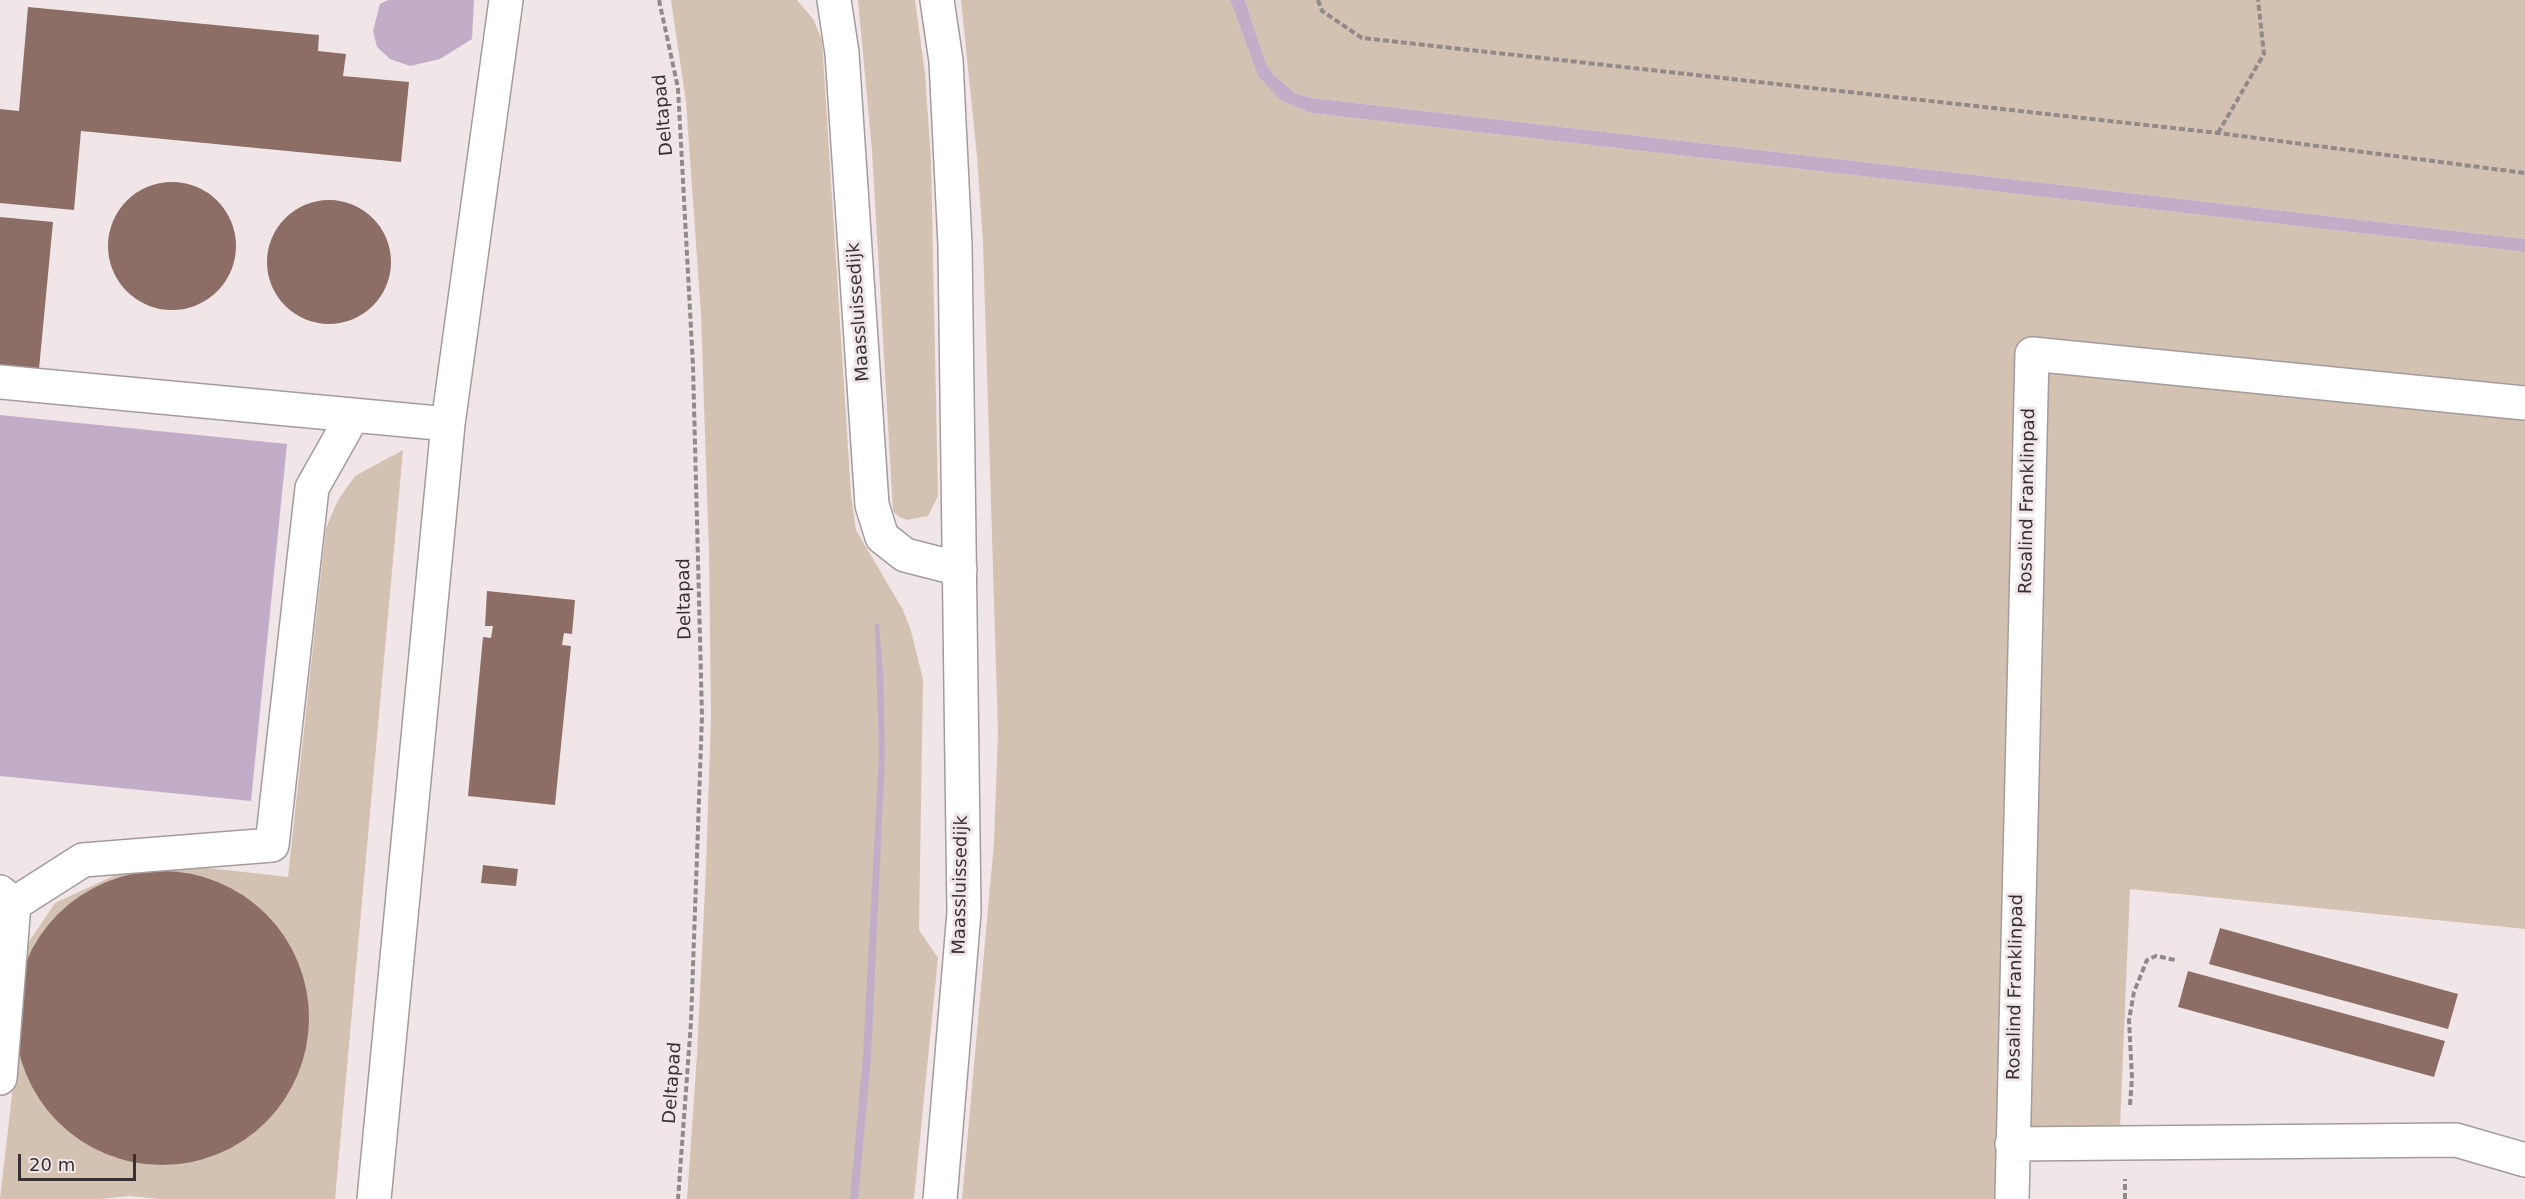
<!DOCTYPE html>
<html>
<head>
<meta charset="utf-8">
<style>
	body { margin:0 }
	#map { position:relative; width:2525px; height:1199px; overflow:hidden; background:#f1e6e7; font-family:"DejaVu Sans",sans-serif }
	canvas { display:block }
	.scale { position:absolute; left:18px; top:1154px; width:118px; height:27px; box-sizing:border-box; border:3px solid #363233; border-top:0; padding-left:8px; font-size:18px; line-height:21px; white-space:nowrap; color:#363233; -webkit-text-stroke:4px #f1e6e7; paint-order:stroke }
</style>
</head>
<body>
<div id="map">
<canvas width="2525" height="1199"></canvas>
<div class="scale">20 m</div>
</div>
<script>
const context = document.querySelector('canvas').getContext('2d');
context.lineJoin = 'round';
function paint(path, color) { context.fillStyle = color; context.fill(path, 'evenodd'); }
const poly = rows => new Path2D(rows.map(r => 'M' + r).join(''));
function trace(path, color, width, dash) { context.strokeStyle = color; context.lineWidth = width; context.lineCap = dash ? 'butt' : 'round'; context.setLineDash(dash || []); context.stroke(path); }
function write(font, color, halo, rows, align = 'center') {
  context.font = font + ' "DejaVu Sans",sans-serif'; context.lineWidth = 6; context.setLineDash([]); context.textBaseline = 'middle'; context.strokeStyle = halo; context.fillStyle = color; for (const [text, x, y, turn = 0] of rows) {
    context.save(); context.translate(x, y); context.rotate((+turn || 0) * Math.PI / 180); context.textAlign = isNaN(turn) ? turn : align; if (halo) context.strokeText(text, 0, 0); context.fillText(text, 0, 0); context.restore();
  }
}
paint(poly([
	[671,0,797,0,814,20,822,41,851,495,856,530,903,610,911,631,923,679,919,930,938,958,914,1199,687,1199,697,1055,706,869,711,715,709,553,701,314,686,102],
	[858,0,915,0,925,73,931,160,938,496,928,516,907,520,899,517,893,511,872,151],
	[961,0,1230,0,1258,76,1280,100,1311,113,2525,252,2525,929,2130,889,2120,1127,1996,1128,1996,1199,962,1199,994,842,998,732,983,242,977,156],
	[1245,0,2525,0,2525,239,1312,98,1295,93,1275,76,1266,64],
	[403,450,335,1199,159,1199,130,1196,100,1199,0,1199,13,1086,14,964,55,903,124,871,199,867,288,877,326,528,338,500,355,476]
]), '#d3c1b2');
paint(poly([
	[388,0,474,0,472,39,440,59,410,66,390,59,377,47,373,31,380,4],
	[1230,0,1245,0,1266,64,1275,76,1295,93,1312,98,2525,239,2525,252,1311,113,1280,100,1258,76],
	[0,415,287,444,251,801,0,776],
	[875,623,879,624,883,670,885,754,871,1058,858,1199,850,1199,863,1056,879,754]
]), '#c1adc7');
paint(poly([
	[28,7,319,35,318,51,346,54,343,76,409,82,401,162,81,131,74,210,0,203,0,109,19,111],
	'108 246a64 64 0 1 1 128 0a64 64 0 1 1-128 0Z',
	'267 262a62 62 0 1 1 124 0a62 62 0 1 1-124 0Z',
	[0,217,53,222,39,369,0,365],
	[487,591,575,600,572,634,564,633,562,645,571,646,555,805,468,796,483,637,491,638,493,626,485,626],
	[483,865,518,869,516,886,481,883],
	'15 1018a147 147 0 1 1 294 0a147 147 0 1 1-294 0Z',
	[2220,928,2458,994,2448,1029,2209,964],
	[2188,971,2445,1041,2434,1077,2178,1007]
]), '#8d6e66');
const minor = poly([
	[834,0,842,53,872,505,882,537,905,555,960,569],
	[937,0,946,61,955,245,964,912,940,1199],
	[0,382,448,424],
	[0,892,14,904,0,1078],
	[14,904,83,860,272,845,312,488,352,417],
	[2012,1144,2456,1140,2525,1160],
	[374,1199,448,424,506,0],
	[2012,1199,2032,354,2525,403]
]);
trace(minor, '#a59b9c', 36);
trace(poly([
	[659,0,678,88,693,366,702,716,691,1022,678,1199],
	[1318,0,1322,11,1362,38,2218,133,2525,173],
	[2218,133,2264,54,2258,0],
	[2130,1105,2132,1078,2129,1020,2134,992,2147,960,2156,956,2175,960],
	[2125,1199,2125,1179]
]), '#918a8b', 4, [6, 3]);
trace(minor, '#fff', 33);
write('18px', '#363233', '#f1e6e7', [
	["Deltapad",664,115,-95],
	["Maassluissedijk",859,312,-94],
	["Rosalind Franklinpad",2028,501,-89],
	["Deltapad",685,599,-91],
	["Maassluissedijk",961,885,-89],
	["Rosalind Franklinpad",2016,987,-89],
	["Deltapad",673,1083,-86]
]);
</script>
</body>
</html>
